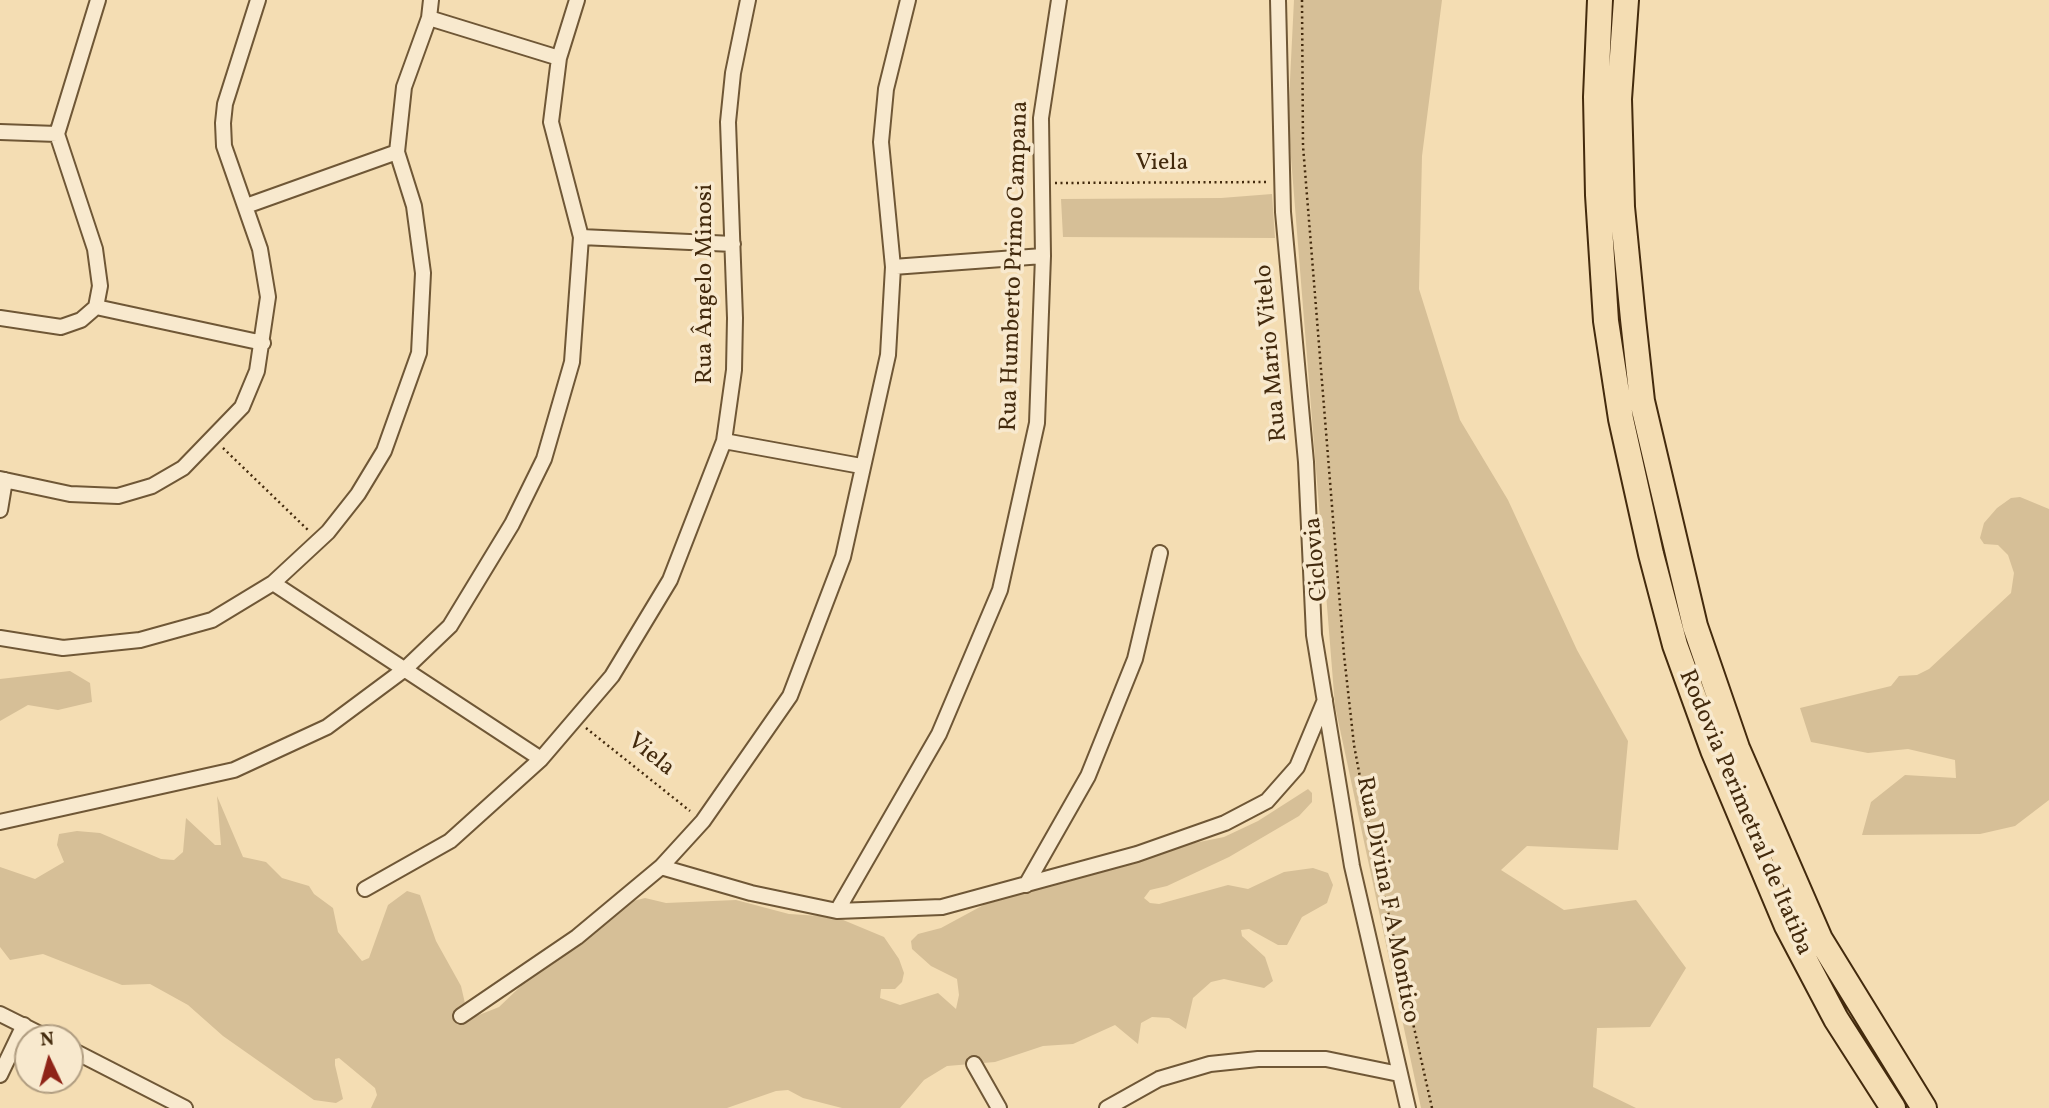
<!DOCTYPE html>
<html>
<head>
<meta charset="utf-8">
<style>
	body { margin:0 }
	#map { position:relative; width:2049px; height:1108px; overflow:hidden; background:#f4ddb3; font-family:Vollkorn,serif }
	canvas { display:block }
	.north { position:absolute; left:14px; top:1024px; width:70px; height:70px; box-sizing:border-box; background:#f8e9ce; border:2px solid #b09d81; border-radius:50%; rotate:355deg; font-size:19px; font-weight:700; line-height:28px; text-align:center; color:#432a0d }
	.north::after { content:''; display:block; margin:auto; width:24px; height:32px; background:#8f2418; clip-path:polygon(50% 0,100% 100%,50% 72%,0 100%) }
</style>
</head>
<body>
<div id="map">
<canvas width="2049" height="1108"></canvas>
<div class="north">N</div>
</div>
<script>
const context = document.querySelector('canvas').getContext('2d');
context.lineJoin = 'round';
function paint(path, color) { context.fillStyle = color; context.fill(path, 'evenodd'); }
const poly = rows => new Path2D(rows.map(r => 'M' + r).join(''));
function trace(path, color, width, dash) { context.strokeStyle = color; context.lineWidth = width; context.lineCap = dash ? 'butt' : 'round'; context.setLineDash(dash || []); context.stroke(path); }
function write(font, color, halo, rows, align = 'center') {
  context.font = font + ' Vollkorn,serif'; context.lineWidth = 7; context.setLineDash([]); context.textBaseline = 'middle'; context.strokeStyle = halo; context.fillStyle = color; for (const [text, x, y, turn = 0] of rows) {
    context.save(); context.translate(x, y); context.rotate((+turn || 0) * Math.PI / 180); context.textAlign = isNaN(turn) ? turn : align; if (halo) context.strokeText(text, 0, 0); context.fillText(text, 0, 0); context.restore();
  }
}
paint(poly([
	[1294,0,1442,0,1422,156,1419,289,1460,420,1508,500,1577,650,1628,741,1618,850,1527,846,1501,870,1564,910,1636,900,1686,968,1650,1027,1597,1028,1593,1087,1636,1108,1421,1108,1335,706,1288,120],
	[1272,194,1275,238,1063,237,1061,199,1221,198],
	[2020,497,2049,509,2049,800,2015,826,1980,834,1862,835,1871,802,1905,775,1956,778,1955,760,1908,749,1868,753,1811,742,1800,708,1891,686,1899,676,1917,675,1929,669,2011,593,2014,573,2008,555,1998,545,1984,544,1980,538,1984,523,1997,508,2011,498],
	[70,671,90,683,92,702,58,710,28,705,0,721,0,679],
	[1308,789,1312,793,1312,802,1299,816,1229,857,1167,886,1150,890,1144,898,1150,903,1159,904,1228,885,1248,889,1284,872,1313,868,1328,873,1333,885,1327,903,1302,917,1287,945,1278,945,1249,929,1241,930,1242,936,1265,957,1273,981,1264,988,1224,979,1211,982,1193,998,1186,1029,1169,1018,1152,1017,1141,1023,1138,1044,1115,1025,1073,1044,1043,1046,995,1062,947,1066,924,1080,900,1108,842,1108,803,1098,788,1090,776,1091,727,1108,371,1108,377,1095,375,1088,339,1058,335,1059,335,1065,343,1099,336,1103,314,1100,223,1036,188,1005,150,984,122,985,43,954,10,960,0,947,0,867,35,879,64,862,57,845,59,834,77,831,100,833,161,859,174,860,183,852,186,818,215,845,221,845,217,796,243,857,266,862,282,878,309,886,314,894,333,908,338,932,362,961,369,958,388,905,407,891,420,895,436,941,461,986,467,1012,474,1017,499,1007,522,985,553,964,613,906,645,898,666,903,736,900,789,914,836,917,884,937,899,959,904,973,902,982,895,989,881,989,880,998,900,1005,938,993,956,1009,959,995,957,979,931,966,912,949,911,941,918,934,941,928,1002,895,1082,866,1224,837,1258,821]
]), '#d6bf97');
const minor = poly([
	[1278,0,1283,212,1306,462,1314,635,1352,866,1408,1108],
	[429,18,559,58],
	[0,132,57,134],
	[246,206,397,152],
	[581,237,733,244],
	[893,267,1043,256],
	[96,307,263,343],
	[0,318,61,327,81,320,96,307,100,286,95,249,57,134,98,0],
	[724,441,861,466],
	[0,479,70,494,118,496,152,486,183,468,242,407,257,371,268,297,260,249,224,146,223,123,225,104,258,0],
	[0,510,5,480],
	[273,583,541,759],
	[0,638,63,648,140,640,212,620,273,583,328,532,358,494,384,451,419,353,423,273,414,206,397,152,404,87,429,18,431,0],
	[0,822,234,770,327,727,405,669,450,626,512,524,544,459,572,362,581,237,551,122,559,58,577,0],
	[661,867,751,893,837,911,942,907,1137,854,1225,823,1267,801,1297,767,1325,700],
	[1026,885,1088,776,1135,659,1160,553],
	[365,889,450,841,541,759,612,676,670,580,724,441,734,370,735,318,728,122,733,73,748,0],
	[837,911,939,734,1000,590,1037,423,1043,256,1041,118,1059,0],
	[0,1014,48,1038],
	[461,1016,577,937,661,867,703,821,790,696,843,557,888,355,893,267,881,142,886,89,908,0],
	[70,1049,185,1108],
	[974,1064,999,1108],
	[0,1075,24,1025],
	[1107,1108,1159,1079,1210,1064,1258,1059,1326,1059,1399,1074]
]);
const trunk = poly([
	[1600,0,1596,97,1598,195,1606,321,1621,419,1651,554,1675,645,1713,750,1787,926,1836,1019,1893,1108],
	[1626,0,1619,99,1622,207,1633,319,1642,401,1695,626,1737,748,1820,939,1924,1108]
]);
trace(minor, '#6f5736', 18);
trace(trunk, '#432a0d', 28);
trace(poly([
	[1302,0,1303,146,1344,655,1354,745,1370,831,1432,1108],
	[1055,183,1269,182],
	[223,448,309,531],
	[586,728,690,811]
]), '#432a0d', 2.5, [2, 3.5]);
trace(minor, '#f8e9ce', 14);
trace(trunk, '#f4ddb3', 24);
write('24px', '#432a0d', '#f8e9ce', [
	["Viela",1162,165],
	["Rua Humberto Primo Campana",1016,266,-88],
	["Rua Ângelo Minosi",707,284,-90],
	["Rua Mario Vitelo",1273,353,-95],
	["Ciclovia",1318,559,-95],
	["Viela",650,756,39],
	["Rodovia Perimetral de Itatiba",1744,813,67],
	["Rua Divina F A Montico",1386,900,79]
]);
</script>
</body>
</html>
